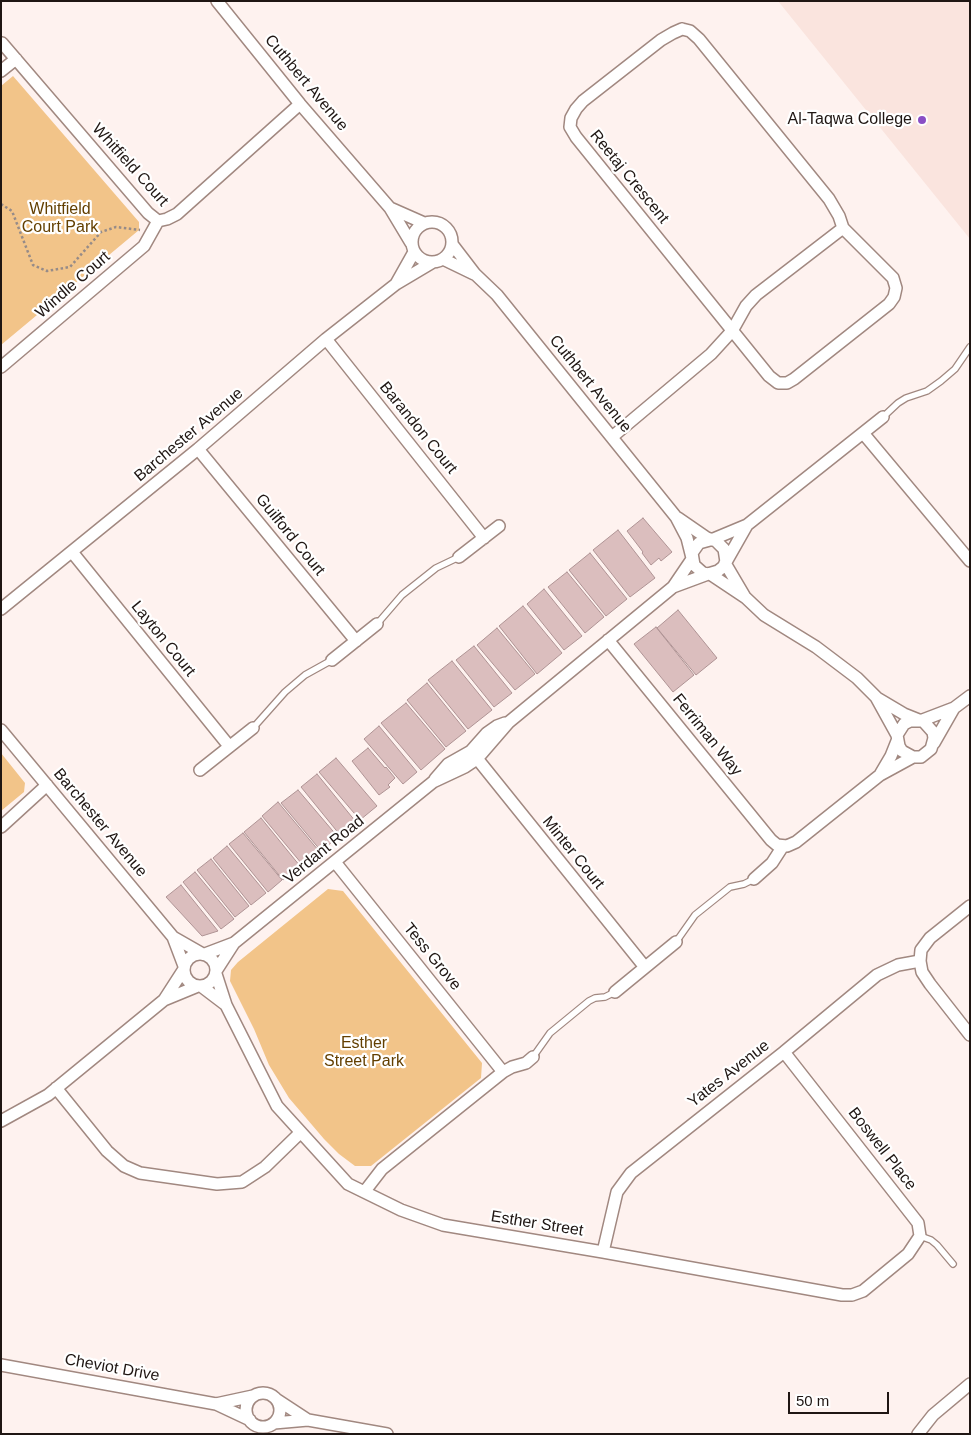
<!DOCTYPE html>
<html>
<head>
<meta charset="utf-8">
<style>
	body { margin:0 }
	#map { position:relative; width:971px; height:1435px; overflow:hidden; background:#fef2ef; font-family:Helvetica,sans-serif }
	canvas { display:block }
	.frame { position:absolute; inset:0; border:2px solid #1f1613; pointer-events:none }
	.scale { position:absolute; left:788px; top:1392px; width:101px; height:22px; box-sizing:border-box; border:2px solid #1f1613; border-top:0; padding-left:6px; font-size:15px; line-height:18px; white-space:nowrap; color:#1f1613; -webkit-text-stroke:4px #fff; paint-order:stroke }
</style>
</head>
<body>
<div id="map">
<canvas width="971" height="1435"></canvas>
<div class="frame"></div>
<div class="scale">50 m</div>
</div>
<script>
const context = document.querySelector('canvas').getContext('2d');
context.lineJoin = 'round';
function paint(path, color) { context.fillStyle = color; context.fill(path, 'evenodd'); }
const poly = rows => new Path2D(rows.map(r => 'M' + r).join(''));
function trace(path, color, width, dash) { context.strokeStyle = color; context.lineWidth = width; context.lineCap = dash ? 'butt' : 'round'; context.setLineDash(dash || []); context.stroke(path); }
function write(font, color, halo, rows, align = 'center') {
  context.font = font + ' Helvetica,sans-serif'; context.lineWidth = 4.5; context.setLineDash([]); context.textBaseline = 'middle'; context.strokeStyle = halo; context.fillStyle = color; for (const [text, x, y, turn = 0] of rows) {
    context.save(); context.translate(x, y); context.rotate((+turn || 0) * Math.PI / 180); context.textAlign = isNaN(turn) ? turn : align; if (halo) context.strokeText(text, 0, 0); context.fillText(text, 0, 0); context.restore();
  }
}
paint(poly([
	[778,1,970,1,970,239]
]), '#fae4de');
paint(poly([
	[13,76,139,222,139,230,1,345,1,86],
	[1,753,25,783,24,792,1,811],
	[328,889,343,891,482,1063,481,1078,371,1166,355,1166,339,1154,324,1139,289,1098,269,1065,254,1029,230,981,231,970,238,962]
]), '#f2c489');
const building = poly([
	[643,518,672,552,661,561,659,558,651,565,642,553,643,552,627,531,643,518],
	[618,530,655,578,630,597,593,550,618,530],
	[590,553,627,599,606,616,569,570,590,553],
	[567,572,604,617,585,633,548,587,567,572],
	[544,589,582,636,564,650,527,604,544,589],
	[523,606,562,653,537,674,499,626,523,606],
	[678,610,717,658,696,675,657,628,678,610],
	[656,627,694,675,673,692,634,644,656,627],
	[497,628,535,674,515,690,477,645,497,628],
	[474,646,512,693,494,707,456,660,474,646],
	[452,661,492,710,468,729,428,680,452,661],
	[427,683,466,731,446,747,407,700,427,683],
	[406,703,445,749,421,770,381,723,406,703],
	[379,726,417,772,403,784,364,739,379,726],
	[368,748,385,768,386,767,395,778,388,785,390,787,379,795,352,761,368,748],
	[336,758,377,806,360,820,319,772,336,758],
	[317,774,356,822,340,835,301,787,317,774],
	[298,790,338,837,321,851,281,803,298,790],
	[278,802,319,851,302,864,262,816,278,802],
	[261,818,300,866,283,880,244,832,261,818],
	[243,833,282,880,268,892,229,844,243,833],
	[227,846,266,893,251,905,213,858,227,846],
	[211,859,249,906,235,917,197,870,211,859],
	[195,872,234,919,221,929,183,882,195,872],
	[181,885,218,931,202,936,166,897,181,885]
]);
paint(building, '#dbbebe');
trace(building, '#af9394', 1);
const lane = poly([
	[883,417,898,403,906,398,927,391,941,381,955,369,970,347],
	[377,624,402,595,436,568,459,557],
	[253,728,285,692,305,675,332,660],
	[676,942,695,915,730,887,744,884,754,879],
	[533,1057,550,1033,589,1001,595,998,605,997,615,992],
	[920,1236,931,1240,937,1245,953,1264]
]);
const street = poly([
	[217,1,300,104,390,208,411,243],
	[682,29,690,31,699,39,829,199,839,216,843,228,893,278,896,288,894,297,889,304,794,379,787,383,778,383,769,376,576,137,570,127,571,118,576,109,583,101,661,40,673,33,682,29],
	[2,43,148,213,158,221,167,219,177,214,300,104],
	[1,71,16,59],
	[390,208,424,223],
	'412 242a20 20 0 1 1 40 0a20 20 0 1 1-40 0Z',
	[452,244,475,274,497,295,676,517,687,538,692,558],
	[443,259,474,274],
	[396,284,414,252],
	[326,339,484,538],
	[1,367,144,246,158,221],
	[863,433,970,561],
	[612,437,711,354,732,331,746,306,756,295,843,228],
	[198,449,356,641],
	[678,518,707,538,716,541,724,549,726,562,723,567,718,571,708,574,703,573,694,565,692,553,699,543,710,540],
	[711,540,747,525,883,417],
	[72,552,229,746],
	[459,557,499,526],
	[726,562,747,525],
	[725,563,745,597],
	[710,574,746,598,764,615,816,647,857,678,876,697,897,735],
	[673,587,692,559],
	[1,609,198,449,326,339,396,284,433,262],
	[608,640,771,840,777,845,787,846,796,842,880,775,913,757],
	[332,660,377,624],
	[877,698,904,714,924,722,933,732,934,738,931,749,921,757,913,757,902,751,899,746,897,735,904,724,910,721,918,721],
	[920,721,954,708,970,696],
	[1,730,173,937,184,966],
	[934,743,954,708],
	[471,751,644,966],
	[200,770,253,728],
	[881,773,891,756,897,741],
	[435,779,448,764,471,751,487,733,497,726,505,723],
	[1,827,47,785],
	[335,862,503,1072],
	[754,879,772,863,783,846],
	[970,906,930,938,921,950,920,961,922,972,930,984,970,1035],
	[173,937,201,953],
	'184 970a16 16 0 1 1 32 0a16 16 0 1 1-32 0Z',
	[205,954,234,943,433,782,465,767,477,759,509,722,673,587,708,574],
	[216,971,234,943],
	[216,974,226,1005,277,1106,348,1184,401,1210,443,1225,603,1252,842,1295,852,1295,863,1291,908,1254,920,1236,918,1223,784,1052],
	[201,986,226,1005],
	[615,992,676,942],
	[164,1000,198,986],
	[56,1088,107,1151,124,1166,140,1173,217,1184,242,1182,265,1167,300,1133],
	[1,1121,48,1095,164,1000,184,969],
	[365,1191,382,1169,503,1072,512,1067,526,1063,533,1057],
	[603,1252,617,1192,631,1173,784,1052,877,975,898,965,920,961],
	[1,1365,216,1404,250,1420],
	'246 1410a17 17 0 1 1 34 0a17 17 0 1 1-34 0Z',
	[276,1399,308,1420],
	[216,1404,253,1396],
	[274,1423,308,1420,387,1434],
	[918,1434,933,1415,970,1384]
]);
trace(lane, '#a18880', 8);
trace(street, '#a18880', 14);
trace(poly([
	[1,204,12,211,33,265,47,271,70,267,101,232,116,227,140,230]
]), '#968b88', 2.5, [2.5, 2.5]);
trace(lane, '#fff', 5.5);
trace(street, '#fff', 11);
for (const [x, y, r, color] of [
	[922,120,5,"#8a4ec5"]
]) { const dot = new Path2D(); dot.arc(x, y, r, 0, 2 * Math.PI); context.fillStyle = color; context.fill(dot); trace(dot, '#fff', 2); }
write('16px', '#1f1613', '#fff', [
	["Cuthbert Avenue",306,83,50],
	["Whitfield Court",130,165,48],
	["Reetaj Crescent",629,177,51],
	["Windle Court",73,285,-41],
	["Cuthbert Avenue",590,384,51],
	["Barandon Court",418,428,51],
	["Barchester Avenue",189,435,-40],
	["Guilford Court",290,535,51],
	["Layton Court",163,639,51],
	["Ferriman Way",707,735,51],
	["Barchester Avenue",100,823,50],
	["Verdant Road",324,850,-39],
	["Minter Court",573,853,51],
	["Tess Grove",432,957,51],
	["Yates Avenue",729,1074,-38],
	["Boswell Place",882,1149,52],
	["Esther Street",537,1224,9],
	["Cheviot Drive",112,1368,10]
]);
write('16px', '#1f1613', '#fff', [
	["Al-Taqwa College",912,120]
], 'right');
write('16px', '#633f00', '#fff', [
	["Whitfield",60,210],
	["Court Park",60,228],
	["Esther",364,1044],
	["Street Park",364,1062]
]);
</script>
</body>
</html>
